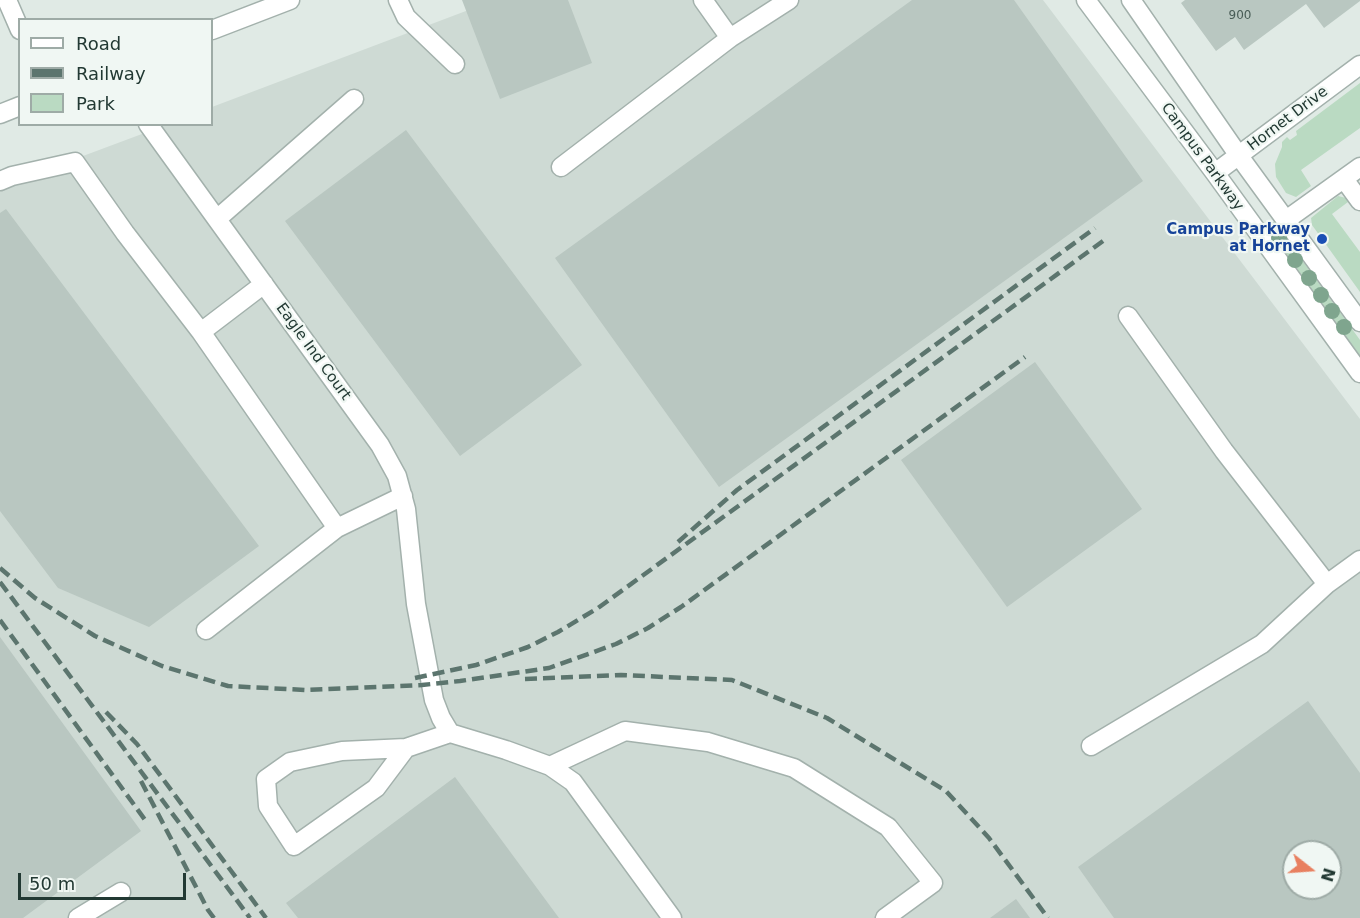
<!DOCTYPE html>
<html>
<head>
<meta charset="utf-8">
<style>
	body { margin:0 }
	#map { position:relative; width:1360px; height:918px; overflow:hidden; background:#e0eae5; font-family:"DejaVu Sans",sans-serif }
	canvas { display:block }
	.legend { position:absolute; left:18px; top:18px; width:195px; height:108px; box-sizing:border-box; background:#f0f7f3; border:2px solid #9eaba6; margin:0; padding:8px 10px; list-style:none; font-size:18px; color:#223933 }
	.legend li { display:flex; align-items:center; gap:12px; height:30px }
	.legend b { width:30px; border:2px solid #9eaba6 }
	.north { position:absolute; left:1282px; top:840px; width:60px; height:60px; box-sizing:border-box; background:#f0f7f3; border:2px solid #9eaba6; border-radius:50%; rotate:107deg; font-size:16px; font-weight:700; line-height:24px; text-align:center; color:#223933 }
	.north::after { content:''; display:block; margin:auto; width:21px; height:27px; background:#e88060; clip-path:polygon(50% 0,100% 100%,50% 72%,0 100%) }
	.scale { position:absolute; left:18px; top:873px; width:168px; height:27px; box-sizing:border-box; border:3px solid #223933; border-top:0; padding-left:8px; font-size:18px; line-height:21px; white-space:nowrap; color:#223933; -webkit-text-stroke:4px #f0f7f3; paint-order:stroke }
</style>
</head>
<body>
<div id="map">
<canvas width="1360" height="918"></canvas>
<ul class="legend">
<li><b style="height:8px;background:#fff"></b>Road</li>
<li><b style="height:8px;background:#5c756e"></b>Railway</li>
<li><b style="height:16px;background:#badac2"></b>Park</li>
</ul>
<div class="north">N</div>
<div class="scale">50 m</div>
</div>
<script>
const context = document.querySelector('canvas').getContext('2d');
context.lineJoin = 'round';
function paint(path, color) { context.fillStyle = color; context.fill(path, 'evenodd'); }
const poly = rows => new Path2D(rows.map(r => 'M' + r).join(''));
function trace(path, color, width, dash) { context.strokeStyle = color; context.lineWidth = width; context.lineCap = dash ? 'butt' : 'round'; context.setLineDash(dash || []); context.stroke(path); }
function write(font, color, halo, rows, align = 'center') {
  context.font = font + ' "DejaVu Sans",sans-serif'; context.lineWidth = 4.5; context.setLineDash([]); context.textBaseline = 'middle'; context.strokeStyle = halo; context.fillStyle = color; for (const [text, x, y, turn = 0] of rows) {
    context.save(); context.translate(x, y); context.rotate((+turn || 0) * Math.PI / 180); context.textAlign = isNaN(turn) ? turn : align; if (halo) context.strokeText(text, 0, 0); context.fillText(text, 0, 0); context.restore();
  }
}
paint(poly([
	[495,0,1043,0,1360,419,1360,918,0,918,0,187,166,125,212,124,212,107],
	[1294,852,1330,852,1330,888,1294,888]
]), '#cedad4');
paint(poly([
	[1360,83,1360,128,1301,170,1311,186,1296,197,1286,193,1276,177,1275,164,1282,147,1282,142,1287,137,1290,140,1297,135,1296,131],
	[1338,196,1346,198,1348,202,1332,214,1360,252,1360,292,1312,225,1311,218],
	[1268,222,1274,222,1275,223,1360,340,1360,356,1268,229,1267,227]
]), '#badac2');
paint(poly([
	[462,0,568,0,592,63,500,99],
	[912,0,1014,0,1143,181,719,487,555,258],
	[1185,0,1360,0,1360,1,1324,28,1306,4,1244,50,1235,37,1216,51,1181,3],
	[406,130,582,365,460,456,285,221],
	[6,209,259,546,149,627,58,588,0,511,0,213],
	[1035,362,1142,509,1007,607,901,460],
	[0,637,141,831,23,918,0,918],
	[1308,701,1360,773,1360,918,1114,918,1078,867],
	[1294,852,1330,852,1330,888,1294,888],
	[455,777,559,918,298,918,286,903],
	[1016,899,1030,918,990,918]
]), '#b9c7c1');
const minor = poly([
	[7,0,20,30],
	[398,0,406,17,455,64],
	[1086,0,1215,173,1360,373],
	[1131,0,1239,156,1360,322],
	[212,30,290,0],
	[730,38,789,0],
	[0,114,20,106],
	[148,124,380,445,397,476,406,509,416,604,434,700,441,718,450,733,506,750,550,766,573,782,672,918],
	[561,167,730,38,703,0],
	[1215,173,1360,65],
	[1344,179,1360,201],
	[0,181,12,176,75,162,125,233,201,332,264,284],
	[217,219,354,99],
	[1286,220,1360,167],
	[1128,316,1224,451,1327,584],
	[201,332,337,528,206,630],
	[337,528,403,496],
	[1091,746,1262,644,1327,584,1360,560],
	[406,748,342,751,290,762,266,779,268,806,294,846,376,788,406,748,450,733],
	[550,766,625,731,708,742,794,768,888,827,933,883,885,918],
	[78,918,121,892]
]);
trace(minor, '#a3b1ac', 21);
trace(minor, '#fff', 18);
trace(poly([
	[678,542,737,490,1095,228],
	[0,568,35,598,95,636,162,666,228,686,305,690,422,685,460,681,549,668,616,644,648,628,681,607,1025,357],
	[0,582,250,918],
	[0,620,148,824],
	[415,678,476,665,528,647,558,632,598,608,1103,241],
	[525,679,621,675,732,680,827,718,946,791,989,838,1048,918],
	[106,712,137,744,266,918],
	[141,781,208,910,214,918]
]), '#5c756e', 4.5, [12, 6]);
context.fillStyle = '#7fa58e';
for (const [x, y] of [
	[1279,238],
	[1295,260],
	[1309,278],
	[1321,295],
	[1332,311],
	[1344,327]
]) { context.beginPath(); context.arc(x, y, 8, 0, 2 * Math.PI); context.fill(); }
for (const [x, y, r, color] of [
	[1322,239,6,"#1a4fb4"]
]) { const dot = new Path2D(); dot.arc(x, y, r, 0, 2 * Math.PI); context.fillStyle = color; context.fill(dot); trace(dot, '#f0f7f3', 2); }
write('12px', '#485c56', null, [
	["900",1240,16]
]);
write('15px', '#223933', '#f0f7f3', [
	["Hornet Drive",1288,119,-37],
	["Campus Parkway",1202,157,54],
	["Eagle Ind Court",313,352,54]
]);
write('bold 15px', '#164399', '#f0f7f3', [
	["Campus Parkway",1310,230],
	["at Hornet",1310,247]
], 'right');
</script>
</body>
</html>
